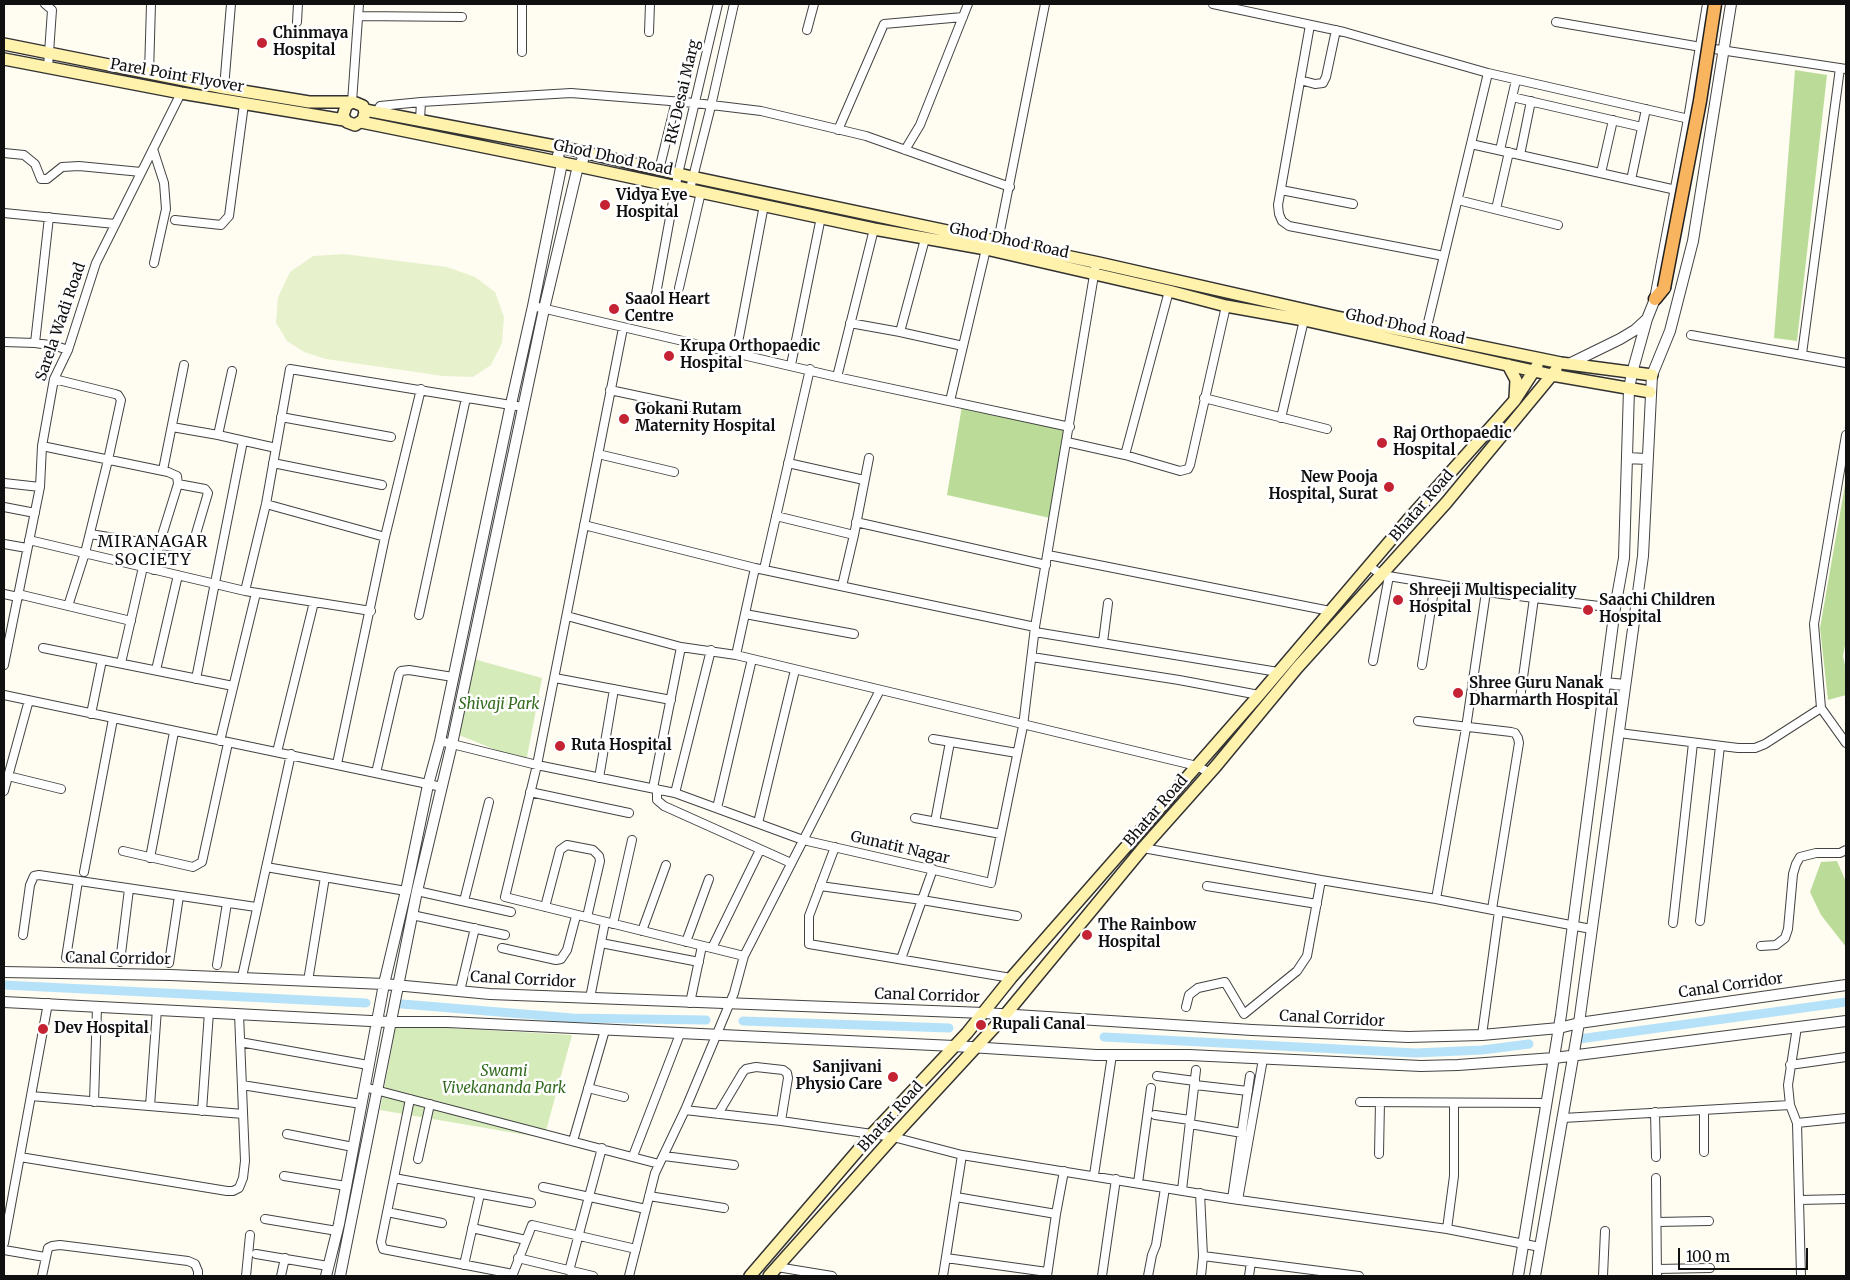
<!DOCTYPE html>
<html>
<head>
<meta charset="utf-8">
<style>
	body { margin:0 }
	#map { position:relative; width:1850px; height:1280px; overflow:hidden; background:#fffcf2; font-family:Merriweather,serif }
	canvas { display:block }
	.frame { position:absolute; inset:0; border:5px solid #101010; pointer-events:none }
	.scale { position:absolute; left:1678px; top:1248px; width:130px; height:22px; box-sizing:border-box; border:2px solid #101010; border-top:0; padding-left:6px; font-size:15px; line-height:18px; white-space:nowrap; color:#101010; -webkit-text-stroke:4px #fff; paint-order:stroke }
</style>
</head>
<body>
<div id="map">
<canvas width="1850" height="1280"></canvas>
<div class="frame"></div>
<div class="scale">100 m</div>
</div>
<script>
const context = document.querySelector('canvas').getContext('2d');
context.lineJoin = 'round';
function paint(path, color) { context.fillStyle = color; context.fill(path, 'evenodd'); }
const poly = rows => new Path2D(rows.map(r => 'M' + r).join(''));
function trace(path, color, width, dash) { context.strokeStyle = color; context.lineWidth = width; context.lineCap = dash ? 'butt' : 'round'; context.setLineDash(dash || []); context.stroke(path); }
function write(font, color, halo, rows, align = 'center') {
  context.font = font + ' Merriweather,serif'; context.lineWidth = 5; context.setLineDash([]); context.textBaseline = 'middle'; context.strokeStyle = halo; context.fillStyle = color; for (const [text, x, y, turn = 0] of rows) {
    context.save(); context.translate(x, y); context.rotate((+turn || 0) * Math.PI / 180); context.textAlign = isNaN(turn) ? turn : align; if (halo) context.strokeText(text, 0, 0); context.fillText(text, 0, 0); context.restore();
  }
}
paint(poly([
	[470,658,542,678,526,762,454,733],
	[396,1025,572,1035,544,1138,380,1110]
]), '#d6ebba');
paint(poly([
	[1795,70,1827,75,1797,341,1774,338],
	[962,406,1066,429,1050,518,947,495],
	[1846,479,1846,640,1843,656,1846,670,1846,695,1828,700,1820,628],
	[1837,861,1846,882,1846,947,1821,915,1810,892,1821,862]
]), '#bbdc99');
paint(poly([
	[344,254,447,267,475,277,495,292,504,317,502,343,491,365,473,377,443,376,326,359,304,352,287,341,276,323,278,297,290,272,313,256]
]), '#e7f2cc');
trace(poly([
	[4,985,366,1003],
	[402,1004,572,1018,706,1020],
	[743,1021,949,1028],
	[1104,1037,1416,1053,1482,1050,1529,1044],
	[1579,1039,1846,1002]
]), '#b5e2f8', 9);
const minor = poly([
	[45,4,52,10,48,67],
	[522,4,522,52],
	[1213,4,1344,32,1488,73,1689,119],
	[358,16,462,17],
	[297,22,298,4],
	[1556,22,1701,47,1846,69],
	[1310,25,1278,205,1279,214,1282,221,1289,226,1444,256],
	[807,30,814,4],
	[649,32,650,4],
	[149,73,151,4],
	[1300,80,1315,84,1323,83,1326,77,1336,30],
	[224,88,231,4],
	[1512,97,1642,127],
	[352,102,359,4],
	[377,112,380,106,421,102],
	[420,120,421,102,571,93,695,103,761,111,866,136,1010,187],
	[838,130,884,24,963,17],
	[1471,144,1676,190],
	[153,149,164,183,166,209,154,263],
	[905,150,920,125,968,4],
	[1500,150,1516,80],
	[4,153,24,155,35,164,41,179,47,179,62,167,79,166,141,172],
	[1520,155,1531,101],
	[659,170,676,101],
	[1601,173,1613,120],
	[1631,180,1646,109],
	[690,189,711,106,734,4],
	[1281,190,1353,204],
	[1458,200,1558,225],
	[1496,209,1509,152],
	[4,213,115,224],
	[175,220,221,225,229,216,244,104],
	[998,241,1045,4],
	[679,288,701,192],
	[656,294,678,174,718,4],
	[533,306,837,377,1070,427],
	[850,323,900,332,925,239],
	[623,328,537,765,505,897,744,956],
	[900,332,963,346],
	[1425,335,1488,73],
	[1691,335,1846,363],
	[4,342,35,343,56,346,68,350],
	[35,343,49,217],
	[736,353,764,205],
	[1802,354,1840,68],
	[791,365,821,217],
	[837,377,874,229],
	[54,379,115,394,118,395,121,400,108,460,85,553,68,606],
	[610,390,690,407],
	[1204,398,1327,429],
	[950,401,986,249],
	[281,417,391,437],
	[1281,418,1304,320],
	[172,427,218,435,276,448],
	[218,435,232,371],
	[1846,435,1814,624,1821,708,1846,743],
	[1067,442,1125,455,1180,471,1188,469,1190,465,1226,306],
	[42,446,168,472,177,476,178,484,159,545,154,570],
	[598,454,674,472],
	[1125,455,1169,291],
	[273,463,382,485],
	[788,463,864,480],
	[163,470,184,365],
	[4,483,40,487],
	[266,504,385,537],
	[4,507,35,513],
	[776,516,854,535],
	[856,522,1046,565],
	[584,525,755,568,1035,627],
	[90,534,159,545,184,548,189,546,195,537,208,493,205,489,178,484],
	[29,540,245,591,371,611],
	[4,544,27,548],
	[1048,555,1330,611],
	[1369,566,1382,575,1486,592,1615,608],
	[764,569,810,369],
	[842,586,854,535,869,458],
	[245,591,266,504,290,369,523,407],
	[4,594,18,597],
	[18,594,131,621],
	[745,614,854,634],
	[419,615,466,398],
	[567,616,681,647,736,655,1197,766,1210,773],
	[1035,632,1278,672],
	[1103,642,1108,603],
	[43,648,233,686],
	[736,655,755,568],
	[1032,657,1179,680,1259,695],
	[1373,661,1389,576],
	[121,663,143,567],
	[4,665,40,487,42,446,54,379,68,350,96,263,181,93],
	[1422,665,1435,584],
	[156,670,178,575],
	[555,678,671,700],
	[196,679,243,441],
	[4,695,442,787],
	[1520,699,1534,598],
	[91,714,102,660],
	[1418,721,1511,732,1515,733,1518,738,1519,743,1492,909],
	[1619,733,1738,748,1755,748,1765,744,1821,708],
	[933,739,1017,753],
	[220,741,256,593],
	[440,741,537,765,675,793,803,840,991,883,1023,726,1035,627,1095,269],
	[277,752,314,602],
	[337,764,385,537,421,389],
	[376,773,399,674,401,671,409,670,453,677],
	[8,776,61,789],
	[599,778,614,689],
	[653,788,681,647],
	[657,789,657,800,664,806,791,863],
	[4,791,29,700],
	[530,792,629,813],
	[675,793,711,650],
	[717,808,752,659],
	[915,818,1001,834],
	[935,822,950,742],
	[758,823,795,670],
	[835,847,809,916,809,944,1011,978],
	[1143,848,1321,880,1436,899,1591,929],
	[123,851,193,867,202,862,228,743],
	[150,858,174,732],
	[266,867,406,891],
	[84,872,113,719],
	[820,886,922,900,1017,916],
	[1207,886,1317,904],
	[417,891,511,912],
	[1436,899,1466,728,1486,592],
	[464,901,489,802],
	[545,907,560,850,567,845,593,850,599,856,600,861,587,917],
	[412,915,505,935],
	[1700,921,1720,746],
	[1673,923,1693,743],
	[613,924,632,840],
	[642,931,666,865],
	[23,935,30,885,34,876,39,875,256,907],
	[686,942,709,879],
	[601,943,699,962],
	[1761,946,1776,945,1785,938,1788,929,1793,874,1796,864,1800,857,1816,853,1840,853,1846,850],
	[502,948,556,960,561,959,567,950,576,916],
	[712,948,760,850],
	[66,958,78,881],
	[901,959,933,869],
	[120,962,129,889],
	[169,963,179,896],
	[217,965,227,903],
	[242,977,291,754],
	[308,981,325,877],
	[460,991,475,928],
	[590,998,605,922],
	[690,1003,702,946],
	[1186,1007,1189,995,1198,988,1225,982,1244,1014,1297,971,1307,956,1321,880],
	[1482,1035,1499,911],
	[240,1042,368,1065],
	[1790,1065,1846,1057],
	[1157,1076,1195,1081],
	[242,1085,361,1104],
	[1195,1085,1248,1091],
	[364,1087,659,1164],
	[588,1088,624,1097],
	[31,1096,243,1114],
	[410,1099,381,1242,383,1249,513,1274,532,1225,636,1249],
	[94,1102,97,1007],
	[1360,1102,1546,1103],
	[150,1106,157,1009],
	[685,1110,781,1121,893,1137,962,1155,1232,1199,1447,1229,1540,1247],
	[202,1111,209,1012],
	[1655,1112,1656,1157],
	[718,1114,743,1072,746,1069,756,1067,783,1070,787,1073,788,1078,781,1121],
	[1155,1115,1190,1120],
	[1563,1118,1790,1105],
	[1797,1123,1790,1105,1788,1085,1797,1027],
	[1190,1124,1242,1133],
	[287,1134,353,1147],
	[573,1141,605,1030],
	[1704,1152,1704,1110],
	[1379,1154,1380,1102],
	[633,1156,680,1034],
	[664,1156,734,1165],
	[20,1157,227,1191,233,1191,239,1188,243,1178,245,1161,239,1014],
	[418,1159,430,1104],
	[1094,1175,1112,1055],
	[284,1176,346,1186],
	[394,1178,531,1203],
	[1656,1178,1657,1276],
	[1138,1183,1151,1088],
	[543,1187,646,1209],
	[1182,1190,1196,1070],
	[1200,1193,1203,1256,1201,1276],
	[649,1196,724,1208],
	[956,1197,1056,1214],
	[1232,1199,1250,1076],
	[1238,1200,1263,1059],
	[1799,1200,1846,1199],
	[387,1212,442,1223],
	[265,1219,337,1231],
	[1657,1222,1709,1221],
	[472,1228,526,1240],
	[1447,1229,1454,1176,1454,1103],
	[4,1243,48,1003],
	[4,1250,45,1257],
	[256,1254,328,1266],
	[1203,1256,1359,1276],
	[518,1258,593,1276],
	[946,1258,1047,1272],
	[464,1265,480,1194],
	[777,1267,832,1276],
	[1657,1269,1710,1268],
	[569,1271,602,1148],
	[42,1276,48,1248,52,1246,60,1245,188,1261,195,1264,198,1271,198,1276],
	[246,1276,250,1235],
	[281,1276,285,1258],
	[629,1276,655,1173,685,1110,734,993,744,956,880,690],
	[943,1276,962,1155],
	[1047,1276,1056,1214,1064,1171],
	[1102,1276,1116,1179],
	[1148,1276,1152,1255,1156,1245,1165,1188],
	[1249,1276,1251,1262],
	[1603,1276,1605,1231],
	[1801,1276,1797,1123,1846,1118]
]);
const tertiary = poly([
	[1571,363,1620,339,1635,330,1647,319],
	[1627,458,1647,459],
	[1605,683,1625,685],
	[4,972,170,975,384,984,490,994,984,1013,1252,1030,1408,1037,1482,1035,1559,1028,1579,1023,1846,985],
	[4,1002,390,1022,447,1022,954,1046,1096,1055,1189,1055,1421,1066,1458,1065,1554,1058,1846,1021],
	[326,1276,339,1224,384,984,406,891,428,785,440,741,511,404,533,306,562,163,559,160,558,155,560,151,565,148],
	[340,1276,417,891,452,744,544,309,578,166,583,160,581,152],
	[1518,1276,1561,1015,1615,608,1624,558,1629,389,1632,373,1647,319,1655,299,1689,119,1708,4],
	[1535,1276,1579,1023,1643,556,1652,375,1670,331,1693,241,1731,4]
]);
const secondary = poly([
	[4,44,224,88,309,102,352,102,356,103,363,106,365,112,363,120,355,125,347,122,343,116,346,106,352,102],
	[4,59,181,93,344,120],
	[365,110,565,148,692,177,1099,263,1337,317,1561,363,1652,375],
	[361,122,578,166,874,229,986,249,1169,291,1226,306,1304,320,1552,375,1650,392],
	[1508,365,1516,380,1515,398],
	[750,1276,872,1134,967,1033,1011,978,1259,695,1407,521,1500,417,1515,400,1537,366],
	[769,1276,893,1137,1001,1020,1143,848,1216,766,1297,668,1446,503,1556,370]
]);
const trunk = poly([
	[1655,299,1664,288]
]);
trace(minor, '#434343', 10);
trace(tertiary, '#434343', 12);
trace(secondary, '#323232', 14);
trace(trunk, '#212121', 15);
trace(minor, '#fff', 8);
trace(tertiary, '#fff', 10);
trace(secondary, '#fff2ad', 11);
trace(trunk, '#f9b45f', 12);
const trunkBridge = poly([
	[1664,288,1700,101,1715,4]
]);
trace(trunkBridge, '#212121', 15, []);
trace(trunkBridge, '#f9b45f', 12);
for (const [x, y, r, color] of [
	[262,43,6,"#c42333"],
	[605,205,6,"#c42333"],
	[614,309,6,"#c42333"],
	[669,356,6,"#c42333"],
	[624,419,6,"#c42333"],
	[1382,443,6,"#c42333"],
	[1389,487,6,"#c42333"],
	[1398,600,6,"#c42333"],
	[1588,610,6,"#c42333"],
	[1458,693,6,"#c42333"],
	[560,746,6,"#c42333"],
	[1087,935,6,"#c42333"],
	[981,1025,6,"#c42333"],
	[43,1029,6,"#c42333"],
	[893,1077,6,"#c42333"]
]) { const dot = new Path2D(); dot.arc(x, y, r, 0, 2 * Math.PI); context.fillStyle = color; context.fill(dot); trace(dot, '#fff', 2); }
write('bold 15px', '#101010', '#fff', [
	["Chinmaya",273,34],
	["Hospital",273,51],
	["Vidya Eye",616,196],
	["Hospital",616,213],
	["Saaol Heart",625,300],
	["Centre",625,317],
	["Krupa Orthopaedic",680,347],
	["Hospital",680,364],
	["Gokani Rutam",635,410],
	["Maternity Hospital",635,427],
	["Raj Orthopaedic",1393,434],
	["Hospital",1393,451],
	["New Pooja",1378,478,"right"],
	["Hospital, Surat",1378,495,"right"],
	["Shreeji Multispeciality",1409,591],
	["Hospital",1409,608],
	["Saachi Children",1599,601],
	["Hospital",1599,618],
	["Shree Guru Nanak",1469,684],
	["Dharmarth Hospital",1469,701],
	["Ruta Hospital",571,746],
	["The Rainbow",1098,926],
	["Hospital",1098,943],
	["Rupali Canal",992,1025],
	["Dev Hospital",54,1029],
	["Sanjivani",882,1068,"right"],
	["Physio Care",882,1085,"right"]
], 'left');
write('15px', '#101010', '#fff', [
	["Parel Point Flyover",177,76,10],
	["RK Desai Marg",683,92,-77],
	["Ghod Dhod Road",613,158,12],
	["Ghod Dhod Road",1009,241,12],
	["Sarela Wadi Road",61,322,-71],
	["Ghod Dhod Road",1405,327,12],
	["Bhatar Road",1422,506,-49],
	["Bhatar Road",1156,811,-49],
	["Gunatit Nagar",900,848,13],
	["Canal Corridor",118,959,1],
	["Canal Corridor",523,980,3],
	["Canal Corridor",1731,986,-8],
	["Canal Corridor",927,996,2],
	["Canal Corridor",1332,1019,3],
	["Bhatar Road",891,1117,-48]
]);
write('italic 15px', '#316a1d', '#fff', [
	["Shivaji Park",499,705],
	["Swami",504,1072],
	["Vivekananda Park",504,1089]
]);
context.letterSpacing = '1px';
write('16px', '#101010', '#fff', [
	["MIRANAGAR",153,542],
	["SOCIETY",153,560]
]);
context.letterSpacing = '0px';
</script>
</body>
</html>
